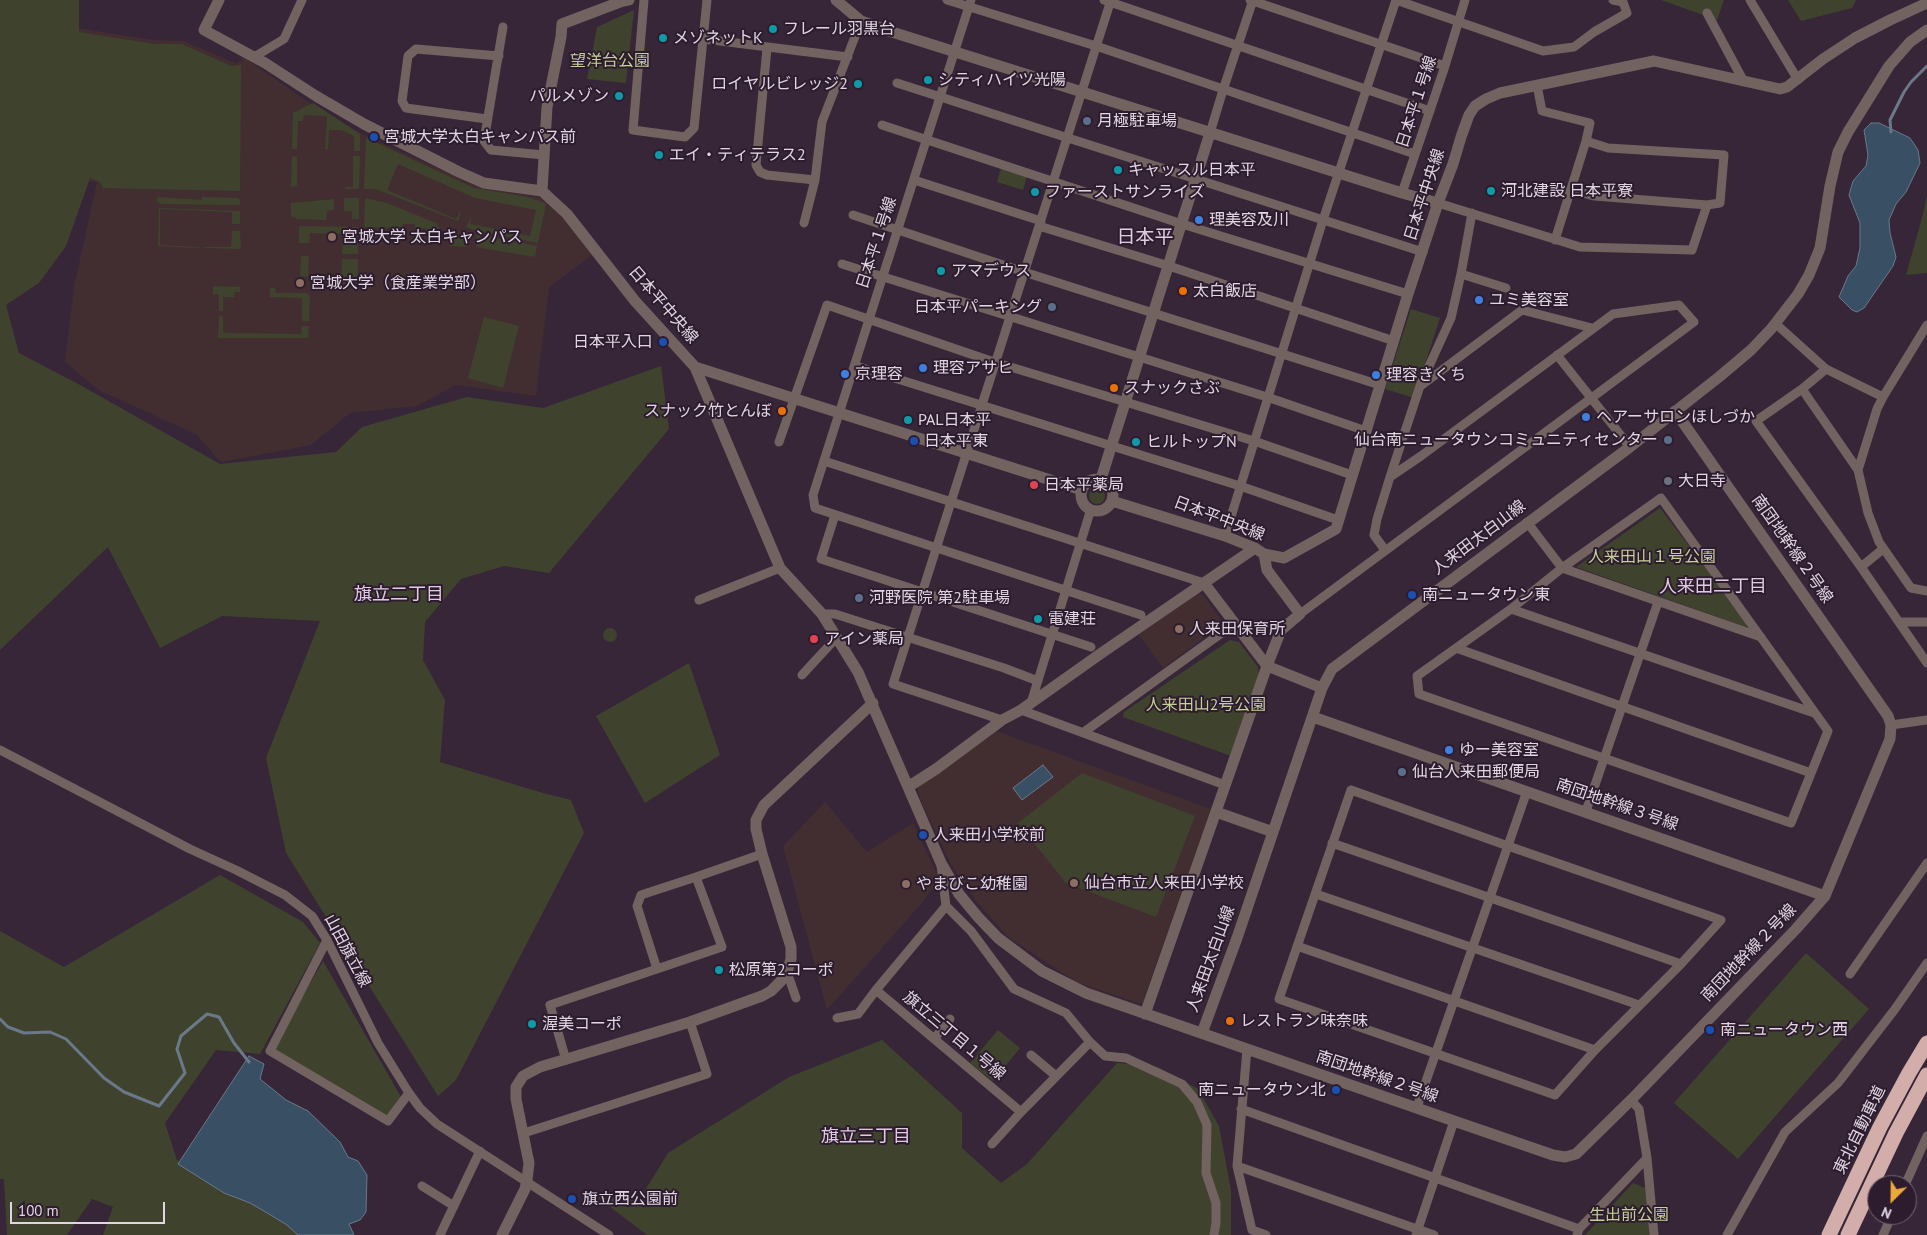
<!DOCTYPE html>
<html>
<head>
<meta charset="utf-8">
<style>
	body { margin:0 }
	#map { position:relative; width:1927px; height:1235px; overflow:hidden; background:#362638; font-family:"PT Sans",sans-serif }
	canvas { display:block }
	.north { position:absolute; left:1867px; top:1175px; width:50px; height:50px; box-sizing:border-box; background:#2c1c2e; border:1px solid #746676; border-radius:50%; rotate:203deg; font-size:14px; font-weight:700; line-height:20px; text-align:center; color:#e0d5e1 }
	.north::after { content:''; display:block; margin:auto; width:18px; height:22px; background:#eba939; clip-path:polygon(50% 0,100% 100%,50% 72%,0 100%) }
	.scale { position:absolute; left:10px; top:1202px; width:155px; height:22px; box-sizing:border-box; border:2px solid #e0d5e1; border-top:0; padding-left:6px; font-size:15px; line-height:18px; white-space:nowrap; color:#e0d5e1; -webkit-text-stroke:4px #2c1c2e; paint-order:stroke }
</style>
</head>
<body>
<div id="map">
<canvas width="1927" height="1235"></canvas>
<div class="north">N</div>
<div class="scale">100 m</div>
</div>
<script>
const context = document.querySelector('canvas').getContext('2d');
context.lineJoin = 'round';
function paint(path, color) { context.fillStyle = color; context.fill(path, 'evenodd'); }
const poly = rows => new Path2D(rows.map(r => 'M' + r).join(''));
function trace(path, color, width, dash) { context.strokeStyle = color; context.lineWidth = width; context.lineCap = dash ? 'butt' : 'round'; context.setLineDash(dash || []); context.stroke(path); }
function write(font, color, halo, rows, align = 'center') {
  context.font = font + ' "PT Sans","Noto Sans JP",sans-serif'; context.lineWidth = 4; context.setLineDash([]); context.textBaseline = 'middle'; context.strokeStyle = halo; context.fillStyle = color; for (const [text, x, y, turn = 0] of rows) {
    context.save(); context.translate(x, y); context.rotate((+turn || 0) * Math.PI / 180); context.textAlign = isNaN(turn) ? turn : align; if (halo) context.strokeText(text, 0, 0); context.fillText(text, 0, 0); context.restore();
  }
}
paint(poly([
	[65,26,153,40,184,41,235,63,242,61,242,56,304,99,362,134,479,187,545,198,566,219,592,255,549,287,536,396,456,385,417,406,350,413,311,445,221,462,196,434,100,391,65,362,74,286,97,182,75,180],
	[1196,594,1202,594,1222,621,1220,626,1163,668,1137,632],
	[996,731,1211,809,1142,1004,1076,982,1008,937,977,902,951,864,922,804,917,787],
	[825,802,867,852,913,823,936,872,937,882,921,904,827,1010,783,846]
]), '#422e30');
paint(poly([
	[0,0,79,0,79,32,154,44,182,44,231,66,241,65,240,191,103,188,100,182,90,178,66,246,39,283,6,305,19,353,82,386,220,464,336,452,362,427,467,397,543,408,661,366,669,429,549,573,504,566,461,579,425,622,423,660,445,700,440,762,543,793,571,800,584,833,456,1080,438,1096,286,853,266,758,320,621,222,616,160,648,108,547,0,650],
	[1661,0,1724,0,1717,20],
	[1788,0,1856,0,1852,8,1801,21],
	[634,10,626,83,587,79,597,27],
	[313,103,360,134,360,151,354,151,354,136,341,130,329,130,328,149,325,149,327,116,304,115,303,121,298,121,297,149,292,149,293,113],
	[366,138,474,188,528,197,546,203,538,243,477,231,466,227,471,217,470,224,530,236,536,210,475,198,398,164,387,190,456,219,460,212,461,213,458,221,376,189,364,189],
	[297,156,297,186,291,187,292,157],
	[353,156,360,156,359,189,345,189,345,187,353,187],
	[1001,168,1027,176,1023,190,997,182],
	[1927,195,1927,273,1906,275,1923,214],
	[157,197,202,200,202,197,238,198,240,200,240,205,160,204,157,201],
	[344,198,359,198,359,219,352,219,352,211,344,211],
	[365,198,387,203,436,223,442,232,441,240,430,239,430,234,426,233,426,228,415,228,415,224,403,224,403,228,364,227],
	[334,199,334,210,327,211,326,220,298,219,291,216,291,203],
	[159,208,240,211,240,224,232,224,232,212,160,209,160,245,199,247,200,248,158,246],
	[299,226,358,227,358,254,342,254,343,234,310,233,309,243,299,243],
	[232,231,240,231,241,249,205,248,205,247,231,247],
	[452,231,467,238,467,247,449,246,450,233],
	[477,234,537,246,535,257,476,247],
	[301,256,309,256,308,277,300,276],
	[342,259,358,259,358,278,353,284,329,283,329,279,341,279],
	[213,286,240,287,240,292,235,292,234,297,223,297,223,311,219,311,219,294,213,294],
	[270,288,275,288,276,293,307,293,310,296,309,321,302,321,302,298,270,297],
	[1411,309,1440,318,1414,398,1385,389],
	[219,316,223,316,223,333,301,334,302,326,309,326,308,338,218,338],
	[484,317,519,326,503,388,468,378],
	'1089 496a8 8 0 1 1 16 0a8 8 0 1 1-16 0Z',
	[1660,508,1749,624,1746,627,1576,567],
	'603 635a7 7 0 1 1 14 0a7 7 0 1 1-14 0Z',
	[1230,640,1239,642,1258,667,1259,675,1231,756,1123,717,1124,712],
	[689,663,720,755,645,803,596,716],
	[1082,773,1195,816,1156,917,1066,883,1018,823],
	[220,875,303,922,320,943,260,1054,216,1050,165,1123,177,1160,313,1235,103,1235,113,1207,92,1199,67,1235,7,1235,4,1179,0,1179,0,931,64,967],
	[1806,953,1869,1009,1738,1159,1674,1103],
	[323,961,401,1097,389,1118,271,1051],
	[998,1030,1020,1048,993,1081,970,1063],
	[882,1040,962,1113,962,1148,1001,1183,1027,1164,1117,1063,1158,1067,1198,1089,1219,1126,1231,1190,1231,1235,647,1235,597,1197,639,1200,668,1153,789,1077],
	[1633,1183,1648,1189,1649,1235,1585,1235]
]), '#3f432e');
const water = poly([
	[1871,123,1879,123,1910,138,1918,150,1920,163,1906,192,1896,204,1889,220,1890,233,1896,257,1893,266,1864,308,1857,312,1852,310,1839,297,1848,276,1856,266,1860,248,1860,223,1849,195,1853,181,1866,166,1868,155,1864,130,1871,123],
	[1043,765,1053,777,1022,800,1013,788,1043,765],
	[249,1056,264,1064,260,1079,286,1100,308,1111,340,1142,348,1157,358,1161,367,1175,366,1212,360,1220,349,1224,354,1235,298,1235,287,1225,269,1214,250,1203,224,1193,178,1164,249,1056]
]);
paint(water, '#395064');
trace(water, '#6b788a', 1);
trace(poly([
	[1891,132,1890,120,1904,92,1911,82,1927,66],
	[0,1019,8,1027,24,1033,50,1032,66,1039,104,1078,124,1092,159,1106,185,1073,177,1049,181,1036,207,1014,219,1017,234,1043,249,1062]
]), '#6b788a', 3);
trace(poly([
	[644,0,633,130,685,137,694,128,707,0],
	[947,0,1096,46,1415,154],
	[971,0,813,495,815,508,1141,615],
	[1104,0,1430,111],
	[1250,0,1445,66],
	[1396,0,1543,51,1574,47,1594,32,1627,13,1623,2,1613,0],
	[1750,0,1798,80],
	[1707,13,1743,80],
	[503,27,484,141,491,150,544,155],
	[704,39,848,57],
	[767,48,756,165,760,172,767,175,815,180],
	[254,57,284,39,302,0],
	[897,83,1423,252],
	[487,119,406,108,402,101,408,56,416,49,499,56],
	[882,125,1182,224,1408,294],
	[1210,133,1223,90,1253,0],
	[914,180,1041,221],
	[1570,190,1595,196,1707,205],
	[1402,193,1445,66,1465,0],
	[1438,203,1580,247,1692,250,1707,205,1720,203,1724,155,1608,148,1586,141,1590,123,1542,111,1537,85],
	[853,215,1024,272,1380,385],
	[804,223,815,180,822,122,861,21],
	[1039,226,1169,266,1394,341],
	[1555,240,1586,141],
	[842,264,1267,397,1366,431],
	[1461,274,1506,288],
	[1776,324,1826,369,1883,397,1927,325],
	[1557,355,1630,447],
	[856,366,1240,486,1338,520],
	[1826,369,1802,389,1756,421,1861,567,1927,663],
	[1422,385,1522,310,1592,328],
	[1802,389,1858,470,1868,513,1879,542,1911,588,1927,591],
	[779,442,827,305,994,362,1254,441,1352,475],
	[824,461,1204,583],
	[1858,470,1877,409,1883,397],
	[1661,498,1828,731,1791,823,1419,694,1417,676,1511,609,1562,568,1661,498],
	[835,515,821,559,1091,647],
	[1527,522,1562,568,1761,637],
	[1225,536,1323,220,1396,0],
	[1385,550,1374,535,1377,519,1390,477,1420,386,1451,318,1461,274,1472,213],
	[1861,567,1883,549],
	[699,600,780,568],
	[1511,609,1814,713],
	[822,614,835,614,1004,668,1038,681],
	[1300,614,1694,322,1679,305,1613,314,1421,456,1390,477],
	[1899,622,1927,622],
	[1456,648,1811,773],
	[802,675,837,637],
	[1031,703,1091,509],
	[1021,710,1225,785],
	[1002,720,893,684,1111,0],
	[1891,725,1927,720],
	[1084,732,1234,624],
	[0,750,190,849,236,870,285,895,312,916,327,940,378,1043,409,1093,420,1108,437,1124,609,1235],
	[1351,790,1508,846,1721,920,1681,964,1595,1050,1555,1095,1279,999,1351,790],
	[1586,811,1658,602],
	[1332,843,1681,964],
	[941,865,946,906,971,931,1014,989,1066,1013,1090,1042,1105,1056,1126,1058,1182,1084,1197,1102,1207,1125,1206,1173,1216,1203,1216,1223,1214,1235],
	[1316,894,1639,1005],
	[946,906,876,990,1021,1112,1090,1042],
	[327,940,270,1051,388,1121,409,1093],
	[1297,946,1595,1050],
	[657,969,637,906,641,895,696,877],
	[787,972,796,998],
	[1850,974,1927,863],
	[837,1018,858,1014,876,990],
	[934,1039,950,1019],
	[1247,1049,1237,1166,1252,1230,1266,1235],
	[1031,1055,1056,1076],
	[566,1060,550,1005,722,947,696,877,762,854],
	[1631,1100,1639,1109,1647,1158,1654,1235],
	[1417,1107,1527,791],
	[1241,1109,1579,1229],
	[524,1133,707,1074,690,1022],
	[992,1144,1021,1112],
	[1237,1166,1434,1235],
	[1905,1185,1927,1136],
	[422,1186,454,1206],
	[440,1235,480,1151],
	[1416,1235,1454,1121],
	[1577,1235,1579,1229,1647,1158],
	[1727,1235,1785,1132,1838,1083,1895,1009,1927,963],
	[1883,1235,1892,1215]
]), '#726361', 9);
trace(poly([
	[219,0,204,30,265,63,316,96,364,124,459,172,484,183,542,191,567,214,635,301,695,367,1082,490],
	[836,0,861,21,892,32,1402,193,1438,203],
	[542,191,547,107,561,37,562,24,620,2,629,0],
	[695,367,780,568,822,614,858,672,908,787,936,769,1002,720,1021,710,1103,652,1255,548],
	[1101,479,1210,133],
	'1081 495a16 16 0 1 1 32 0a16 16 0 1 1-32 0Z',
	[1112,501,1225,536,1255,548,1264,554,1284,558,1336,529,1408,294,1438,203,1453,164,1461,137,1469,115,1475,106,1486,99,1500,93,1654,61,1780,89,1787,87,1823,59,1855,38,1890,20,1927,3],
	[1204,583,1267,666,1322,688],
	[1313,717,1825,896],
	[908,787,941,863,959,894,978,917,998,938,1042,971,1086,993,1454,1121,1553,1155,1565,1157,1576,1154,1631,1100,1796,929,1825,896,1890,739,1891,725,1888,716,1675,411],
	[1216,812,1273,832],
	[1145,1014,1267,666,1281,630,1300,614,1267,570,1264,554],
	[1202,1033,1237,938,1322,688,1332,669,1630,447,1719,377,1751,350,1771,329,1798,294,1809,275,1820,248,1830,186,1838,152,1848,132,1889,66,1910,42,1927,30],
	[502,1235,525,1189,527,1180,529,1163,516,1099,516,1087,523,1076,540,1067,690,1022,762,996,771,991,781,981,787,972,791,959,791,947,762,854,756,829,756,820,764,805,873,703]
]), '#726361', 11);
trace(poly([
	[1829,1235,1880,1127,1909,1073,1927,1043],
	[1848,1235,1896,1133,1927,1075]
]), '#d3adaa', 15);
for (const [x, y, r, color] of [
	[773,29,5,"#0f9aa8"],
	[663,38,5,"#0f9aa8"],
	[928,80,5,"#0f9aa8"],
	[858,84,5,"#0f9aa8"],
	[619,96,5,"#0f9aa8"],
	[1087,121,5,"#5c6f8a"],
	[374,137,5,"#1a4fb4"],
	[659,155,5,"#0f9aa8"],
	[1118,170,5,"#0f9aa8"],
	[1491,191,5,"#0f9aa8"],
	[1035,192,5,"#0f9aa8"],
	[1199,220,5,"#3f7fe0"],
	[332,237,5,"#8d6e63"],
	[941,271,5,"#0f9aa8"],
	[300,283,5,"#8d6e63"],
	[1183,291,5,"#e8710a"],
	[1479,300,5,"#3f7fe0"],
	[1052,307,5,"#5c6f8a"],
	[663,342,5,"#1a4fb4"],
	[923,368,5,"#3f7fe0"],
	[845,374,5,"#3f7fe0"],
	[1376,375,5,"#3f7fe0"],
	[1114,388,5,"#e8710a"],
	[782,411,5,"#e8710a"],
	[1586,417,5,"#3f7fe0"],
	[908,420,5,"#0f9aa8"],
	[1668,440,5,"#5c6f8a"],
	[914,441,5,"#1a4fb4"],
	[1136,442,5,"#0f9aa8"],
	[1668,481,5,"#6b7280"],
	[1034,485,5,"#e0444e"],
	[1412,595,5,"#1a4fb4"],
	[859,598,5,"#5c6f8a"],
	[1038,619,5,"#0f9aa8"],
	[1179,629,5,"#8d6e63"],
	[814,639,5,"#e0444e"],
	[1449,750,5,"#3f7fe0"],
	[1402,772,5,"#5c6f8a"],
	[923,835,5,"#1a4fb4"],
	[1074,883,5,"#8d6e63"],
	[906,884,5,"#8d6e63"],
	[719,970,5,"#0f9aa8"],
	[1230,1021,5,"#e8710a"],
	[532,1024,5,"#0f9aa8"],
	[1710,1030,5,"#1a4fb4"],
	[1336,1090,5,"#1a4fb4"],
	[572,1199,5,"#1a4fb4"]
]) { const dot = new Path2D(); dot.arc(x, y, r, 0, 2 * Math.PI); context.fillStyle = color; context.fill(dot); trace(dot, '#2c1c2e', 2); }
write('16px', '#e0d5e1', '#2c1c2e', [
	["フレール羽黒台",783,29],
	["メゾネットK",673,38],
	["シティハイツ光陽",938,80],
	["ロイヤルビレッジ2",848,84,"right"],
	["パルメゾン",609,96,"right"],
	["月極駐車場",1097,121],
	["宮城大学太白キャンパス前",384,137],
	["エイ・ティテラス2",669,155],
	["キャッスル日本平",1128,170],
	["河北建設 日本平寮",1501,191],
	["ファーストサンライズ",1045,192],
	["理美容及川",1209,220],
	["宮城大学 太白キャンパス",342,237],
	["アマデウス",951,271],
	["宮城大学（食産業学部）",310,283],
	["太白飯店",1193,291],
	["ユミ美容室",1489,300],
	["日本平パーキング",1042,307,"right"],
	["日本平入口",653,342,"right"],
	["理容アサヒ",933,368],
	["京理容",855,374],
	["理容きくち",1386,375],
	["スナックさぶ",1124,388],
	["スナック竹とんぼ",772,411,"right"],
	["ヘアーサロンほしづか",1596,417],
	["PAL日本平",918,420],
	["仙台南ニュータウンコミュニティセンター",1658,440,"right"],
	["日本平東",924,441],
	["ヒルトップN",1146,442],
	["大日寺",1678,481],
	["日本平薬局",1044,485],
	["南ニュータウン東",1422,595],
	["河野医院 第2駐車場",869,598],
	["電建荘",1048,619],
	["人来田保育所",1189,629],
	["アイン薬局",824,639],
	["ゆー美容室",1459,750],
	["仙台人来田郵便局",1412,772],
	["人来田小学校前",933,835],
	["仙台市立人来田小学校",1084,883],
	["やまびこ幼稚園",916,884],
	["松原第2コーポ",729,970],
	["レストラン味奈味",1240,1021],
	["渥美コーポ",542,1024],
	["南ニュータウン西",1720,1030],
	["南ニュータウン北",1326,1090,"right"],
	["旗立西公園前",582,1199]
], 'left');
write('16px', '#c6cf98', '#2c1c2e', [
	["望洋台公園",610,61],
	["人来田山１号公園",1652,557],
	["人来田山2号公園",1206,705],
	["生出前公園",1629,1215]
]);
write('16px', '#e0d5e1', '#2c1c2e', [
	["日本平１号線",1417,102,-72],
	["日本平中央線",1425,195,-72],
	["日本平１号線",877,243,-72],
	["日本平中央線",663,305,49],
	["日本平中央線",1219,519,21],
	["人来田太白山線",1479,538,-37],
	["南団地幹線２号線",1792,549,55],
	["南団地幹線３号線",1617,805,19],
	["山田旗立線",347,951,62],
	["南団地幹線２号線",1749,953,-46],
	["人来田太白山線",1211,959,-70],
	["旗立三丁目１号線",954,1036,40],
	["南団地幹線２号線",1377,1077,19],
	["東北自動車道",1860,1130,-64]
]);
write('18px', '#e0cae2', '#2c1c2e', [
	["人来田二丁目",1713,587],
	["旗立二丁目",399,595],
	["旗立三丁目",866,1137]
]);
write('19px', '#e0cae2', '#2c1c2e', [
	["日本平",1145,238]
]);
</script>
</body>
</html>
